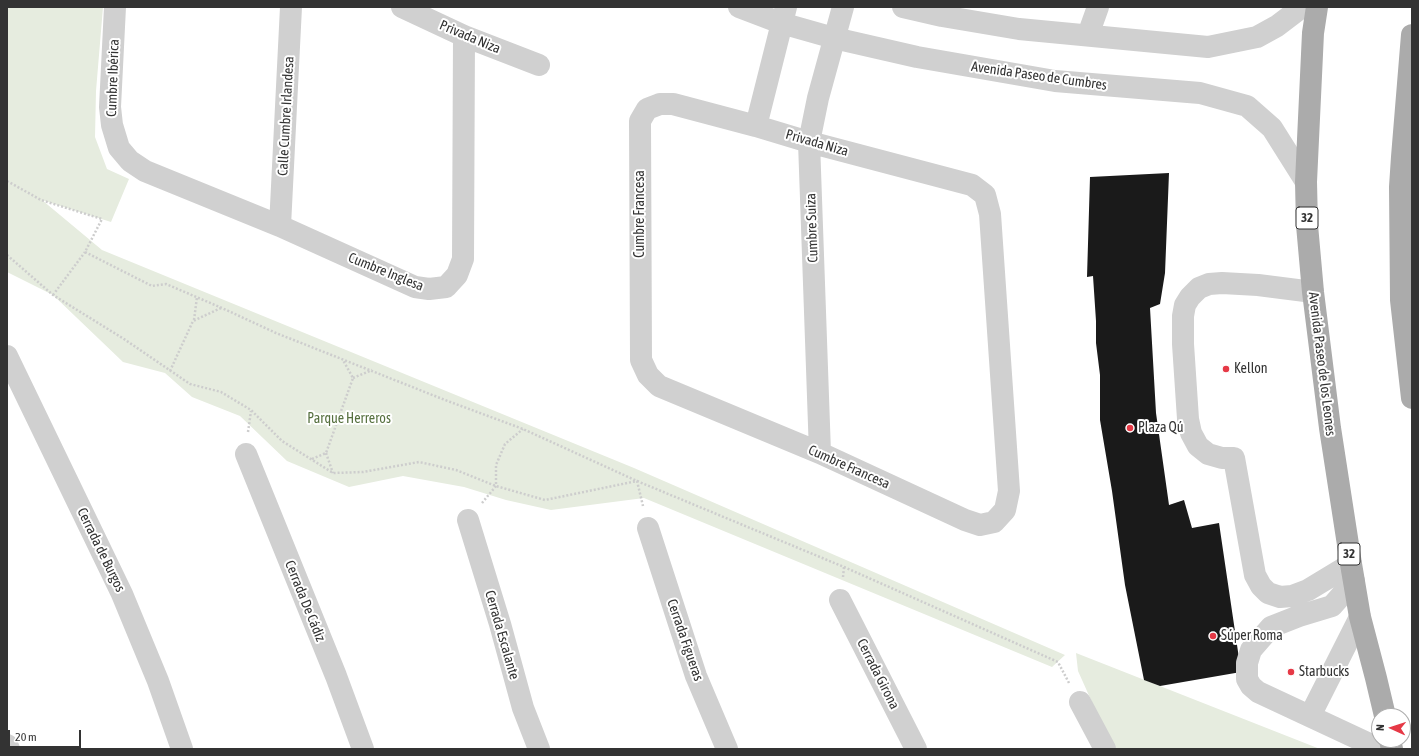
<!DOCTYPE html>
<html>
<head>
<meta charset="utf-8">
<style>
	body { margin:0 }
	#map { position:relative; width:1419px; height:756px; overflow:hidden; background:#fff; font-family:"Asap Condensed",sans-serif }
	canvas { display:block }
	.frame { position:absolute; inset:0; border:8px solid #333; pointer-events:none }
	.north { position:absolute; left:1371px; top:708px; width:40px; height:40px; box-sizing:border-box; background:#fff; border:1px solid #adadad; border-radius:50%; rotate:273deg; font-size:11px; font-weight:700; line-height:16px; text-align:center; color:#333 }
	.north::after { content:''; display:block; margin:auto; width:14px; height:18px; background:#e63946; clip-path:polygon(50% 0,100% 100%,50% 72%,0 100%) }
	.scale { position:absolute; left:8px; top:730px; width:73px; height:18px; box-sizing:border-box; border:2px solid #333; border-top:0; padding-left:5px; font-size:12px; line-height:14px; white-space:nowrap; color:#333; -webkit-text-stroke:3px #fff; paint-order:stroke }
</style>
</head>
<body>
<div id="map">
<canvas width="1419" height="756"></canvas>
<div class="frame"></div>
<div class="north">N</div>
<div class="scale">20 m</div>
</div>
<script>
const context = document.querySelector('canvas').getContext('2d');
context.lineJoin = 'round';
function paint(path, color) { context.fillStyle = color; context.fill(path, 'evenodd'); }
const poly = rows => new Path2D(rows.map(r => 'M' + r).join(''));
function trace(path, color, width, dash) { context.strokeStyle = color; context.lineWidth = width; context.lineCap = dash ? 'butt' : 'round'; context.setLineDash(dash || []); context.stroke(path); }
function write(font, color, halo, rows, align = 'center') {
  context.font = font + ' "Asap Condensed",sans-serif'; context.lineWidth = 4; context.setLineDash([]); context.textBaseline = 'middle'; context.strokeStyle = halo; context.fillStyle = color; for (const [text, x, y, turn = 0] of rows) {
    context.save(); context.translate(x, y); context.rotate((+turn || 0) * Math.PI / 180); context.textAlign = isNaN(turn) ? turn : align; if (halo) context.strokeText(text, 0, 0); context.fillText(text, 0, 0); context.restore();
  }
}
paint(poly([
	[7,7,103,7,96,91,95,137,107,169,129,179,111,222,42,200,102,250,634,468,1065,655,1052,667,644,498,551,510,506,500,464,487,403,476,349,487,287,461,240,416,192,397,165,373,123,362,53,295,7,272],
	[1076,653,1320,749,1113,749,1078,671]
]), '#e6ecdf');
paint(poly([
	[1169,173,1165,273,1160,304,1150,308,1156,413,1169,505,1184,500,1192,528,1219,523,1241,672,1160,686,1144,680,1125,585,1112,491,1100,420,1100,375,1096,343,1096,321,1093,276,1087,277,1090,177]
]), '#1a1a1a');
trace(poly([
	[7,181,41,200,102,219,85,252,152,286,166,284,222,308,276,333,445,400,523,429,637,481,844,567,1058,662,1069,683],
	[7,255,53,295,124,339,190,384,221,392,251,410,282,441,333,473,363,472,419,462,456,470,496,486,545,500,637,481,643,506],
	[53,295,85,252],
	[194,320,197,297],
	[170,371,193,321,221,308],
	[353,378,372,370],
	[248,432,251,411],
	[326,453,333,473],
	[312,459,326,453,353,378,343,360],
	[482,503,496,486,496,465,505,444,523,429],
	[843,577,844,567]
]), '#cdcdcd', 2.5, [2, 2]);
trace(poly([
	[115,7,110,107,112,125,119,148,130,161,145,171,280,226,415,287,429,289,446,287,457,275,463,259,464,36],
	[402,7,464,36,539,65],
	[739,7,781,23,834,38,917,57,1055,81,1200,93,1247,106,1272,128,1306,182],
	[903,7,942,16,1019,29,1208,47,1257,37,1277,26,1302,7],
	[1088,35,1098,7],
	[660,104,673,104,756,126,809,142,972,185,985,195,990,214,1009,491,1005,510,994,522,980,525,965,520,820,453,659,386,648,375,641,360,640,121,647,109,660,104],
	[756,126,786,7],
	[280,226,291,7],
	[1313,292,1258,285,1222,283,1209,284,1199,288,1190,297,1185,305,1183,316,1183,344,1188,419,1191,433,1198,446,1208,454,1222,458,1234,458,1255,575,1261,586,1268,593,1280,597,1292,596,1308,590,1351,564],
	[7,356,122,594,158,681,182,749],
	[820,453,809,142,818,98,843,7],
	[246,454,336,676,363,749],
	[468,520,500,624,523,708,539,749],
	[648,528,696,676,727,749],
	[1354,581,1332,606,1299,616,1271,627,1251,650,1247,663,1247,679,1251,686,1258,692,1380,749],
	[840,600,916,749],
	[1080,702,1105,749],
	[1310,716,1360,617],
	[7,745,9,749]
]), '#d0d0d0', 22);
trace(poly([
	[1317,7,1313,33,1306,182,1307,225,1313,292,1330,428,1351,564,1360,617,1376,678,1385,716],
	[1412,35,1402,157,1400,187,1401,300,1412,398],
	[1390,740,1392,749]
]), '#ababab', 22);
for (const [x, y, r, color] of [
	[1226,369,4,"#e63946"],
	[1130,428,4,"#e63946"],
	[1213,636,4,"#e63946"],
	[1291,672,4,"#e63946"]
]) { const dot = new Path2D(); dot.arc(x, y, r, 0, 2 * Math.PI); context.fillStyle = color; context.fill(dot); trace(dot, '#fff', 1.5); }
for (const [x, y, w] of [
	[1307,218,22],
	[1349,554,22]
]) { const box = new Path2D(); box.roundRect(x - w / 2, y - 11, w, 22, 3); context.fillStyle = '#fff'; context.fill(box); trace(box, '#333', 1); }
write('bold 13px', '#333', null, [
	["32",1307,218],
	["32",1349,554]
]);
write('14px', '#333', '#fff', [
	["Privada Niza",470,37,23],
	["Avenida Paseo de Cumbres",1039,76,8],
	["Cumbre Ibérica",113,78,-88],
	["Calle Cumbre Irlandesa",286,116,-87],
	["Privada Niza",817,143,16],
	["Cumbre Francesa",640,214,-90],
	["Cumbre Suiza",812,228,-92],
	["Cumbre Inglesa",386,272,22],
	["Avenida Paseo de los Leones",1322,364,83],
	["Cumbre Francesa",849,467,24],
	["Cerrada de Burgos",101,550,64],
	["Cerrada De Cádiz",305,601,68],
	["Cerrada Escalante",502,635,74],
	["Cerrada Figueras",685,640,71],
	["Cerrada Girona",878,674,63]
]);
write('14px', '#333', '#fff', [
	["Kellon",1234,369],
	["Plaza Qú",1138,428],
	["Súper Roma",1221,636],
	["Starbucks",1299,672]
], 'left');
write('14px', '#56703f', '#fff', [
	["Parque Herreros",349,419]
]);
</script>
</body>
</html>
